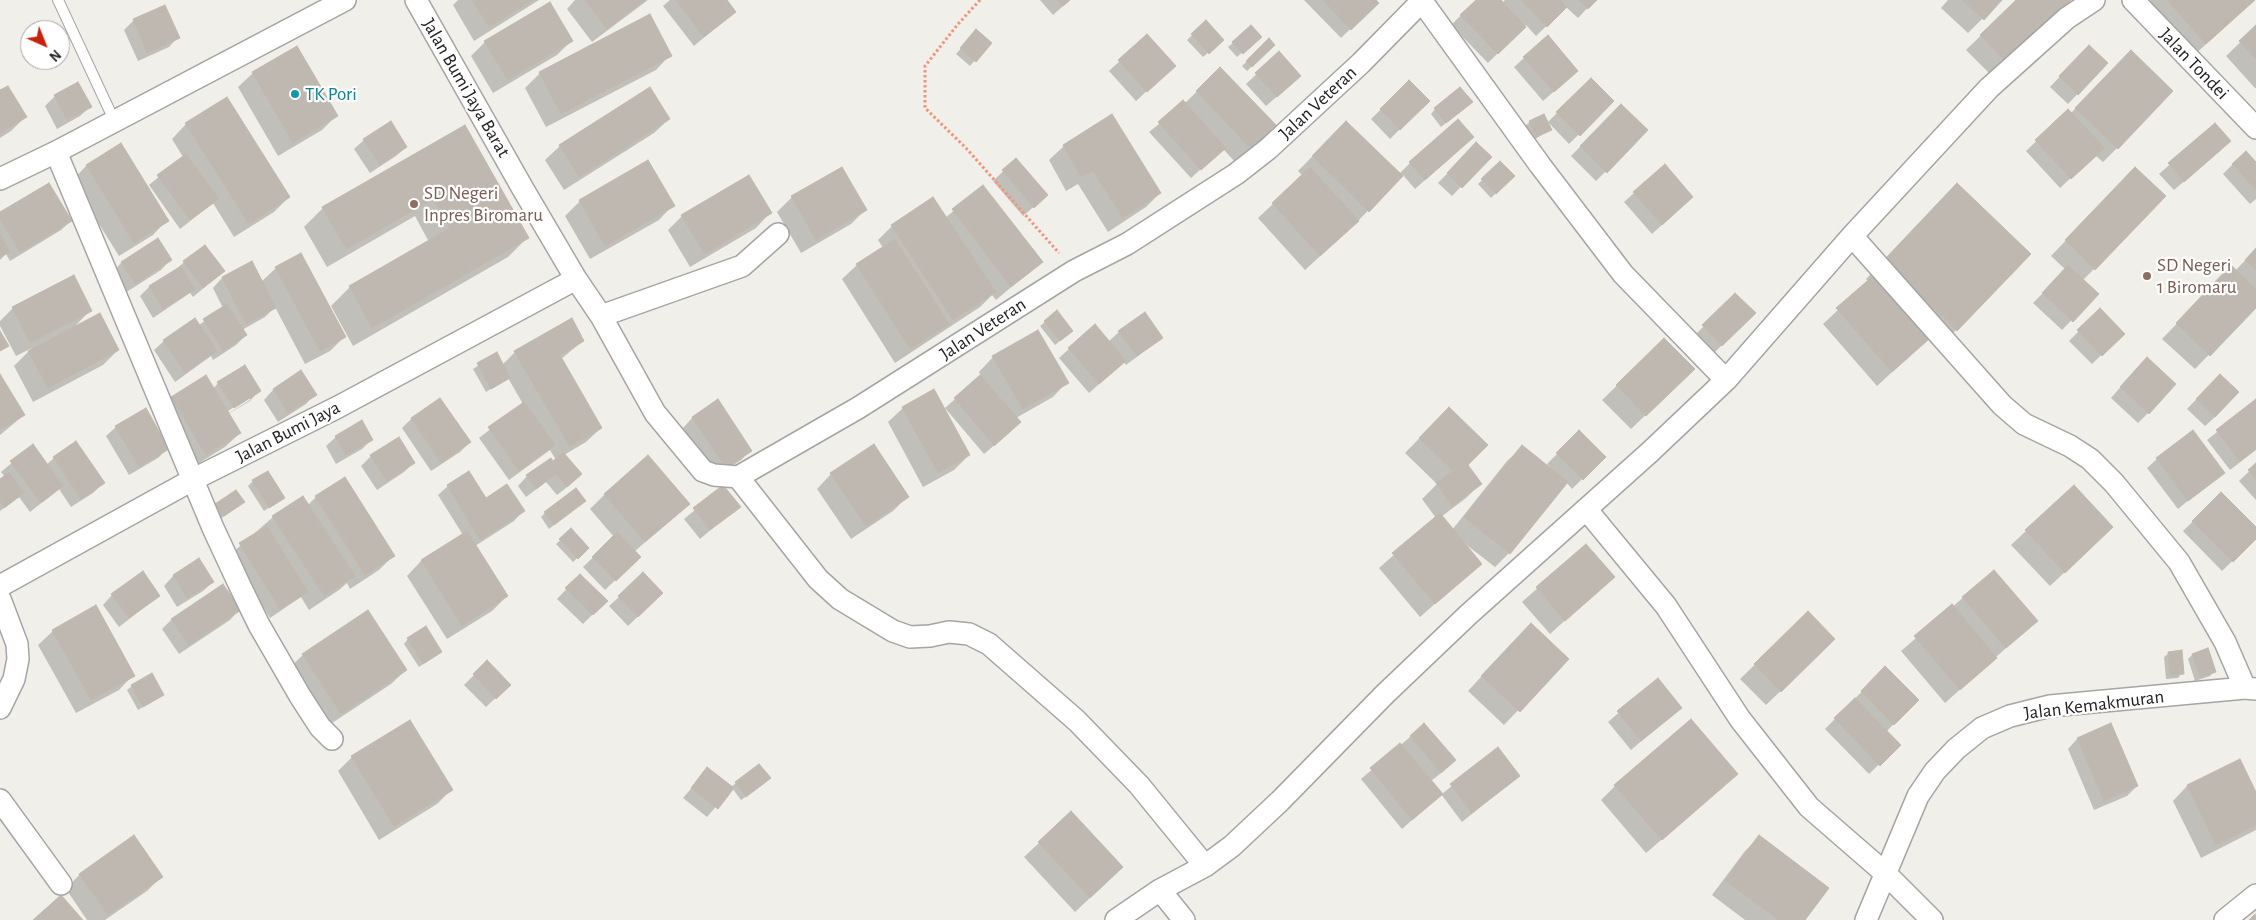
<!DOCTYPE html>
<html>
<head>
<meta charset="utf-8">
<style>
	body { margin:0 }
	#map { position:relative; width:2256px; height:920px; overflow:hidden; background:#f1efe9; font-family:"Alegreya Sans",sans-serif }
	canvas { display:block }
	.north { position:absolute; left:20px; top:20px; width:50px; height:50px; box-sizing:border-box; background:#fff; border:1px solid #a6a6a6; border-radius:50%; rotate:136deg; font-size:14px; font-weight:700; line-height:20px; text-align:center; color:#212121 }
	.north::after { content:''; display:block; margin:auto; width:18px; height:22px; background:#c7230c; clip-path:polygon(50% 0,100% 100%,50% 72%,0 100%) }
</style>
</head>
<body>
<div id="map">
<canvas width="2256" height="920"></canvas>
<div class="north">N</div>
</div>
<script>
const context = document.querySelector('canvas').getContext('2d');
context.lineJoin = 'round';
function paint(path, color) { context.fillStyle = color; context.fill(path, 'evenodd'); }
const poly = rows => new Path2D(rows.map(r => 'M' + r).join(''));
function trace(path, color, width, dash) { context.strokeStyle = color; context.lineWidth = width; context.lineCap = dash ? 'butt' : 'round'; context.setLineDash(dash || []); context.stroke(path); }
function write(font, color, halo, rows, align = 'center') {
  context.font = font + ' "Alegreya Sans",sans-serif'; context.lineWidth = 4.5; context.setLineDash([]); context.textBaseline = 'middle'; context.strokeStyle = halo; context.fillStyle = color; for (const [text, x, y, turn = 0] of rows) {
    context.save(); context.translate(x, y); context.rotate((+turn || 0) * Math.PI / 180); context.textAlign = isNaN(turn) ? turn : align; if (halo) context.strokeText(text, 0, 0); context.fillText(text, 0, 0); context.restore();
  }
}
paint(poly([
	[458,0,539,0,474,41,453,5],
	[575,0,648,0,592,42,567,9],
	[670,0,725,0,734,12,694,46,663,6],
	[1040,0,1070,0,1053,15],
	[1304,0,1374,0,1377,3,1341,38],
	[1477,0,1499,0,1502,3,1505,0,1595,0,1578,18,1566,7,1536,36,1526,25,1488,63,1451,25],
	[1948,0,2001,0,1968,33,1941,8],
	[2017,0,2070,0,1992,76,1966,50],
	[2151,0,2254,0,2191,58,2145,6],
	[164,6,178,37,169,47,138,61,124,30,133,21],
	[1206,22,1218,44,1203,57,1187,40],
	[1251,27,1256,41,1237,57,1228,47],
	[2256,27,2256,88,2255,88,2226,56],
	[972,36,990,43,970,66,956,54],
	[1147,36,1164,75,1136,101,1109,71],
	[572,40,557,55,493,93,471,56,485,42],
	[1269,40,1274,45,1247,71,1242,66],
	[2089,46,2107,63,2068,104,2050,87],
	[2131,52,2117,148,2103,162,2095,155,2060,188,2026,151,2068,111,2071,113],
	[1279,53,1290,85,1266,106,1246,84],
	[670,55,656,70,546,127,525,88,540,73],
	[1524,58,1567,80,1543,101,1514,67],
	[1220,69,1276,127,1238,165,1223,149,1191,178,1149,132,1184,104],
	[253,73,336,116,322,130,278,156,238,87],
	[1591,79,1613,101,1569,144,1548,122],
	[1409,82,1428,101,1390,139,1371,119],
	[0,92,25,117,11,131,0,138],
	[55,96,90,107,80,116,57,129,45,106],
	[1621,105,1647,130,1596,181,1571,156],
	[1466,107,1441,127,1431,114,1435,109],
	[669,119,654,133,564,190,545,160,560,146],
	[1346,122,1399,174,1410,163,1463,146,1415,189,1403,175,1354,225,1305,270,1258,218,1303,176,1298,171],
	[1530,122,1550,130,1532,141,1525,126],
	[186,124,289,197,274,212,234,237,213,203,180,229,149,185,183,157,172,139],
	[2215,125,2220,151,2174,190,2159,174],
	[464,127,527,238,508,257,353,346,331,306,349,288,429,242,415,216,327,267,304,227,323,208],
	[364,140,406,147,396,156,370,173,354,149],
	[1476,144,1490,157,1452,196,1438,183],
	[121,145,167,220,153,235,119,256,72,181,86,166],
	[1064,146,1160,193,1146,207,1108,232,1078,184,1066,191,1049,160],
	[1016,159,1037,204,1023,216,993,181],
	[648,162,673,205,659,220,590,259,565,216,580,201],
	[1500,163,1513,176,1491,198,1478,184],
	[2233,164,2256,164,2256,199,2250,204,2223,174],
	[841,169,865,210,851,224,801,253,777,212,792,197],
	[2121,183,2094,269,2083,280,2097,294,2062,330,2033,303,2066,270,2051,256],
	[983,187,1041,262,996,300,992,295,980,307,895,363,842,279,857,265,883,248,878,240,892,226,945,218],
	[1634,193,1692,197,1652,234,1624,202],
	[1939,204,1956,330,1938,349,1928,339,1877,386,1823,324,1868,282,1866,279],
	[770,213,756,228,690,267,668,230,682,216],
	[0,214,71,221,61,230,10,261,6,254,0,260],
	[158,240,170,260,161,270,125,293,112,273,121,263],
	[2256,249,2256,306,2195,369,2162,339,2217,282,2235,271],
	[184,262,224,271,193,297,190,293,153,318,140,296,149,287,176,270],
	[251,263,261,282,276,268,344,337,330,351,305,364,275,307,265,317,242,330,246,335,236,345,213,360,211,356,175,382,154,350,164,341,199,325,223,308,213,288,222,278],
	[1735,295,1754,313,1712,355,1694,336],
	[13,308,90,311,73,328,118,350,103,365,33,402,14,366,32,348,16,356,0,326,0,321],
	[2100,310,2123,334,2092,364,2069,341],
	[1057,312,1067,335,1055,345,1040,326],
	[1119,332,1162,338,1126,365,1124,362,1089,393,1059,358,1069,349,1108,342],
	[1664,340,1679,383,1631,429,1602,400],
	[583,341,561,359,601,428,586,442,564,455,571,484,557,495,546,482,526,497,518,486,527,476,556,460,550,450,509,480,479,438,523,404,508,378,486,392,473,369,496,354,502,365,515,352],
	[993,357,1067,382,1053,397,1016,418,1010,432,984,454,945,408,981,376,979,372],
	[2137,368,2148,413,2138,423,2111,398],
	[301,372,315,394,306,404,278,422,264,400,273,390],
	[0,376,24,415,0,435],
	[205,377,213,389,218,383,259,391,250,401,228,414,240,433,225,447,191,468,157,412,171,398],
	[250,397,250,400,229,413,228,411],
	[2210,385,2215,417,2205,426,2187,409],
	[934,391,969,455,954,470,923,487,888,422,903,408],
	[440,399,470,442,460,452,431,471,402,428,411,419],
	[717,401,751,450,741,460,716,477,683,428,692,418],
	[2256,401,2256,450,2230,470,2207,440],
	[1449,408,1467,465,1480,484,1466,498,1441,517,1452,530,1507,461,1522,447,1554,472,1547,464,1579,432,1604,457,1572,489,1566,482,1509,553,1495,567,1464,543,1480,564,1420,617,1379,568,1436,518,1422,499,1437,484,1405,453],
	[116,427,168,448,158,458,129,475,106,436],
	[336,437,371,440,362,449,336,464,326,446],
	[398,438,414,462,404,472,377,490,361,466,371,456],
	[32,446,46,465,54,458,103,483,93,493,71,507,59,489,30,512,19,497,0,511,0,480,5,477,1,472],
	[2157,459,2223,472,2178,509,2147,468],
	[2256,465,2256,500,2239,481],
	[831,474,907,497,893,511,851,539,817,489],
	[253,481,283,498,264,511,248,486],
	[448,486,523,511,514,521,475,546,507,596,492,611,447,639,407,576,421,561,463,535,438,495],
	[723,487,739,506,700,539,684,519],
	[2073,487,2097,542,2050,586,2011,545],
	[236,491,238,506,219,520,212,510],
	[605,494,688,504,634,552,639,557,605,590,583,567,614,537,590,509],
	[2221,494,2256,529,2256,538,2222,571,2183,531],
	[316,497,393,556,379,570,350,589,347,583,339,590,309,610,301,597,270,618,231,554,273,517,308,505],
	[584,501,549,529,541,517,545,513],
	[571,530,588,548,573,562,556,544],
	[1586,545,1613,577,1550,634,1522,602],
	[199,560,213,582,203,591,177,607,164,586,173,576],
	[1994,571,2036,621,1945,703,1901,651],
	[580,575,606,601,583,624,557,599],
	[222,585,239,610,230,620,179,654,162,629,171,620],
	[112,595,159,596,119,627,103,605],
	[619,597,652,603,628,626,609,606],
	[1808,613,1819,654,1766,705,1740,679],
	[53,631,133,675,119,690,76,713,38,645],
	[408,639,440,652,419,667,404,644],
	[1516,639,1567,659,1504,725,1468,691],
	[2169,653,2182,673,2178,678,2166,679,2164,657],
	[303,655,406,670,391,684,326,727,288,669],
	[2192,655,2215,671,2210,676,2195,681,2188,659],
	[487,662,509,685,486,707,464,685],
	[1885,668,1917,700,1886,732,1899,745,1869,774,1825,729],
	[1657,680,1680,708,1631,750,1608,722],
	[132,686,163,695,138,710,127,690],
	[1424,725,1445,770,1431,781,1442,794,1497,749,1519,776,1462,822,1441,794,1402,829,1361,779],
	[2110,725,2137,786,2127,796,2094,810,2068,749,2077,739],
	[352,757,451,790,437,804,379,840,338,771],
	[2239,761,2256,795,2256,830,2201,858,2173,801,2187,786],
	[759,765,765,783,741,800,732,788,707,817,683,798,708,769,731,787],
	[1615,786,1722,788,1646,853,1601,800],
	[1071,813,1107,882,1075,912,1024,857],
	[1759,837,1803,920,1745,920,1712,895,1745,851],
	[80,874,161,877,147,891,105,920,87,920,66,889]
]), '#0003');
const building = poly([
	[472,0,533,0,489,27,472,0],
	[585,0,645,0,607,29,585,0],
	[676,0,727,0,736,12,704,37,676,0],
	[1058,0,1070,0,1063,6,1058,0],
	[1323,0,1376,0,1379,3,1351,30,1323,0],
	[1476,0,1501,0,1526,27,1498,54,1460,15,1476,0],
	[1521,0,1560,0,1567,7,1547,27,1521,0],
	[1579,0,1597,0,1588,9,1579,0],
	[1962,0,2002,0,1984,20,1962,0],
	[2016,0,2071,0,2007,63,1980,35,2016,0],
	[2167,0,2255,0,2206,44,2167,0],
	[550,2,573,41,508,80,484,41,550,2],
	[165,5,180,38,147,53,133,19,165,5],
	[650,14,672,56,561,114,539,72,650,14],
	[1206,20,1224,40,1209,54,1191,34,1206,20],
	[1251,25,1262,37,1243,54,1232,42,1251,25],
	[2256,25,2256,59,2239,41,2256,25],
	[976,29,992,43,976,62,960,48,976,29],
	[1147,34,1176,66,1147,92,1118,60,1147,34],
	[1548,35,1578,71,1554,92,1523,57,1548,35],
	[1269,38,1275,45,1252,67,1246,61,1269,38],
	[2089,45,2108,63,2078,95,2059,76,2089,45],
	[297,46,338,116,293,143,252,72,297,46],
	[2131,50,2173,91,2118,149,2075,108,2131,50],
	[1279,51,1301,76,1277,97,1255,73,1279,51],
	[1220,67,1278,127,1253,151,1196,91,1220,67],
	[1591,78,1614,101,1580,136,1556,112,1591,78],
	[1409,80,1430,101,1400,130,1380,109,1409,80],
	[78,82,92,107,67,120,54,95,78,82],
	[8,86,27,117,0,133,0,90,8,86],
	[650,87,670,119,579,177,559,145,650,87],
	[1460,87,1473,102,1446,123,1434,108,1460,87],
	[227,97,290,197,249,224,185,123,227,97],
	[1183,100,1226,148,1201,170,1158,122,1183,100],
	[1621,104,1648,130,1607,173,1580,146,1621,104],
	[2068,109,2105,148,2071,179,2035,140,2068,109],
	[1112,114,1161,193,1123,218,1093,171,1081,177,1063,145,1112,114],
	[1544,114,1552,130,1536,137,1529,121,1544,114],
	[1458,119,1474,137,1425,180,1409,162,1458,119],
	[391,121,407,147,380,165,363,139,391,121],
	[1346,121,1403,176,1369,212,1312,156,1346,121],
	[2215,123,2231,141,2184,182,2168,163,2215,123],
	[465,125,529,238,372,328,349,286,450,228,434,199,346,249,322,207,465,125],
	[1476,142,1492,157,1462,188,1447,173,1476,142],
	[121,143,169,221,134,243,86,165,121,143],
	[2246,151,2256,162,2256,190,2232,164,2246,151],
	[186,154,219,199,190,220,157,175,186,154],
	[1016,158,1048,195,1034,208,1002,170,1016,158],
	[648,160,675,206,605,246,579,200,648,160],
	[1500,161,1515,176,1496,194,1481,179,1500,161],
	[1665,164,1693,197,1662,225,1633,192,1665,164],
	[842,167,867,210,816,240,791,196,842,167],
	[1310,167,1359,221,1320,256,1272,203,1310,167],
	[2135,167,2166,196,2095,270,2065,240,2135,167],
	[749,175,772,213,705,254,681,215,749,175],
	[49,183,72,221,20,252,0,219,0,212,49,183],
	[1957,183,2031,254,1957,331,1884,260,1957,183],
	[983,185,1043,262,1011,287,952,209,983,185],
	[933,197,996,292,953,320,891,225,933,197],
	[0,234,10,252,0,257,0,234],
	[158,238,172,260,135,284,121,262,158,238],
	[895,239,949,324,910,349,856,264,895,239],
	[205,245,225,271,203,288,183,261,205,245],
	[2256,248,2256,270,2245,260,2256,248],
	[301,253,346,337,320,351,275,267,301,253],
	[252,261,276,308,246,324,222,277,252,261],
	[2068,265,2099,294,2073,322,2042,293,2068,265],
	[2231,265,2256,289,2256,308,2210,356,2176,323,2231,265],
	[181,266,195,289,163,309,149,286,181,266],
	[74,275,92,311,30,343,12,307,74,275],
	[1873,276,1928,340,1892,372,1836,308,1873,276],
	[1735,293,1756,313,1722,346,1702,325,1735,293],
	[227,304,247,335,223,351,203,319,227,304],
	[2100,308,2125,334,2102,356,2077,330,2100,308],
	[1057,310,1073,331,1060,341,1044,321,1057,310],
	[1145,312,1163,338,1137,356,1118,331,1145,312],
	[100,313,119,350,48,388,28,351,100,313],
	[195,318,217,351,185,373,163,340,195,318],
	[572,318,584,341,560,355,602,428,570,447,514,351,572,318],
	[1095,324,1126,361,1099,384,1068,348,1095,324],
	[1038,330,1069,383,1023,409,992,356,1038,330],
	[0,331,9,346,0,351,0,331],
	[1664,338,1695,369,1646,416,1616,385,1664,338],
	[497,352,510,378,491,389,477,363,497,352],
	[2147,357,2176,384,2149,414,2120,387,2147,357],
	[245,365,261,391,234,408,217,382,245,365],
	[301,370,317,395,288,413,273,389,301,370],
	[0,374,25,415,0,430,0,374],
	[2220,374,2239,392,2215,417,2196,399,2220,374],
	[206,375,241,433,206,455,171,397,206,375],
	[980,375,1021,422,994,446,954,398,980,375],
	[934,389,970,455,938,473,902,407,934,389],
	[440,398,471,442,441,463,411,418,440,398],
	[718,399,752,451,726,468,692,417,718,399],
	[2256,399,2256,449,2240,461,2216,430,2256,399],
	[524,402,555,445,519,471,488,427,524,402],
	[1449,407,1488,445,1468,465,1482,484,1452,506,1436,483,1453,471,1419,438,1449,407],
	[146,408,169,449,139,467,115,426,146,408],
	[362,420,373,440,346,455,335,436,362,420],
	[1579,430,1606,457,1583,480,1556,453,1579,430],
	[2193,430,2225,473,2188,501,2156,458,2193,430],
	[399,437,415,463,387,481,370,455,399,437],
	[76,441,105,483,81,499,53,457,76,441],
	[33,444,63,486,41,503,10,461,33,444],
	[874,444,909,497,866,526,830,473,874,444],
	[1522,445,1568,482,1510,554,1464,517,1522,445],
	[563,452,582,474,567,487,556,474,536,489,526,475,551,458,553,461,563,452],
	[648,455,690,504,645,542,604,494,648,455],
	[2256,463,2256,480,2248,470,2256,463],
	[268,471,285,498,269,508,252,480,268,471],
	[469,471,486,498,507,484,525,511,480,540,447,485,469,471],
	[9,472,24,493,4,508,0,502,0,479,9,472],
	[345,477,395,556,365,575,315,496,345,477],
	[723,485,741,507,710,530,693,508,723,485],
	[2074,485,2113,527,2065,573,2025,530,2074,485],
	[576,488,586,501,554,525,544,512,576,488],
	[236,490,245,502,224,516,215,504,236,490],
	[2221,492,2256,527,2256,539,2233,562,2192,521,2221,492],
	[303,496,355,576,324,596,272,516,303,496],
	[1440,513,1482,564,1435,604,1392,553,1440,513],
	[267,526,308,592,280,609,239,543,267,526],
	[571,528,589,548,578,559,559,539,571,528],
	[467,531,508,596,462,626,421,560,467,531],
	[617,532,641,557,616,581,592,557,617,532],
	[1586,544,1615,577,1565,621,1536,587,1586,544],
	[199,558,214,582,187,598,173,575,199,558],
	[1994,570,2038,621,2006,648,1962,597,1994,570],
	[143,571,160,596,129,618,111,594,143,571],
	[643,572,663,593,638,617,618,596,643,572],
	[580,574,608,601,593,615,565,588,580,574],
	[223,584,241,610,189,645,171,619,223,584],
	[1952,604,1997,658,1960,690,1914,636,1952,604],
	[96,605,135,676,91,700,52,630,96,605],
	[368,610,407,670,341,714,302,654,368,610],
	[1808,611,1835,639,1781,692,1754,664,1808,611],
	[1531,623,1569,659,1520,712,1481,676,1531,623],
	[426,626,442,652,423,664,407,638,426,626],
	[2208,648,2216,672,2200,677,2192,654,2208,648],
	[2182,650,2184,674,2170,675,2168,652,2182,650],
	[487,660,511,685,496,699,473,674,487,660],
	[1885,666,1919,700,1894,725,1861,691,1885,666],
	[152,673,164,695,143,707,131,685,152,673],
	[1658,678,1682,708,1641,741,1617,711,1658,678],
	[1855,698,1901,745,1880,766,1834,718,1855,698],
	[1691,719,1738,774,1662,840,1614,785,1691,719],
	[410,720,453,790,394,826,351,756,410,720],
	[1424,723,1456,760,1441,773,1410,736,1424,723],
	[2111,723,2138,786,2104,801,2077,738,2111,723],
	[1400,743,1443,794,1412,820,1370,768,1400,743],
	[1498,747,1520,776,1472,813,1450,784,1498,747],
	[2240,759,2256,792,2256,825,2216,845,2187,785,2240,759],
	[759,764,771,778,746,797,735,782,759,764],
	[707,767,734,788,718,809,691,788,707,767],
	[1071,811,1123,867,1090,898,1038,842,1071,811],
	[134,835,163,877,108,915,79,874,134,835],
	[1759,835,1829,888,1805,920,1779,920,1725,880,1759,835],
	[61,895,83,920,33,920,61,895],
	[2255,914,2256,920,2249,920,2255,914]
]);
paint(building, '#beb8b1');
trace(building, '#c2b8ac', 1);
const lane = poly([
	[58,0,114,120]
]);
const street = poly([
	[416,0,523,189,576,279,601,316,655,413,703,471,714,475,738,477,858,408,1074,271,1127,244,1236,174,1268,149,1361,63,1423,0],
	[1421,0,1540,165,1623,274,1726,380],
	[2133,0,2256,128],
	[56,152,213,528,240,586,259,625,300,696,320,727,332,739],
	[0,179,56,152,345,0],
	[1852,236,2002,405,2024,424,2070,446,2090,459,2114,483,2179,562,2225,642,2245,688],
	[601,316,742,266,778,234],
	[738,477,818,579,840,599,893,631,910,637,930,636,949,632,969,634,989,644,1077,721,1139,785,1205,866],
	[1586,509,1666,606,1740,719,1809,807,1885,873,1932,920],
	[0,586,194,479,338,407,576,279],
	[0,599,17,644,18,659,14,679,0,708],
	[0,800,61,884],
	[1160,890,1184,920],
	[1116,920,1160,890,1205,866,1232,846,1280,801,1385,694,1469,614,1650,452,1726,380,1852,236,1989,88,2067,18,2094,0],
	[1866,920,1918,796,1935,771,1956,749,1982,728,2010,716,2050,706,2245,688,2256,689],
	[2225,920,2256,895]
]);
trace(lane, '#a5a5a5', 12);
trace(street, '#a5a5a5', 24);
trace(poly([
	[980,0,958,24,925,66,925,108,966,148,1059,253]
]), '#f29479', 3, [2.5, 2.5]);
trace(lane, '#fff', 10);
trace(street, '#fff', 21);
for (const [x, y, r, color] of [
	[295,94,5,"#0f9aa8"],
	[414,204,5,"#8d6e63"],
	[2147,276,5,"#8d6e63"]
]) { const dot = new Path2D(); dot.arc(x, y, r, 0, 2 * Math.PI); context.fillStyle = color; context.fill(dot); trace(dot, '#fff', 2); }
write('19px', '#212121', '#fff', [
	["Jalan Tondei",2194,64,46],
	["Jalan Bumi Jaya Barat",466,88,60],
	["Jalan Veteran",1318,103,-43],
	["Jalan Veteran",983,329,-33],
	["Jalan Bumi Jaya",288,432,-27],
	["Jalan Kemakmuran",2094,705,-7]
]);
write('19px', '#0d838f', '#fff', [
	["TK Pori",305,94]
], 'left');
write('19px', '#785e54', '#fff', [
	["SD Negeri",424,193],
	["Inpres Biromaru",424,215],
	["SD Negeri",2157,265],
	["1 Biromaru",2157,287]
], 'left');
</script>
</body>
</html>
